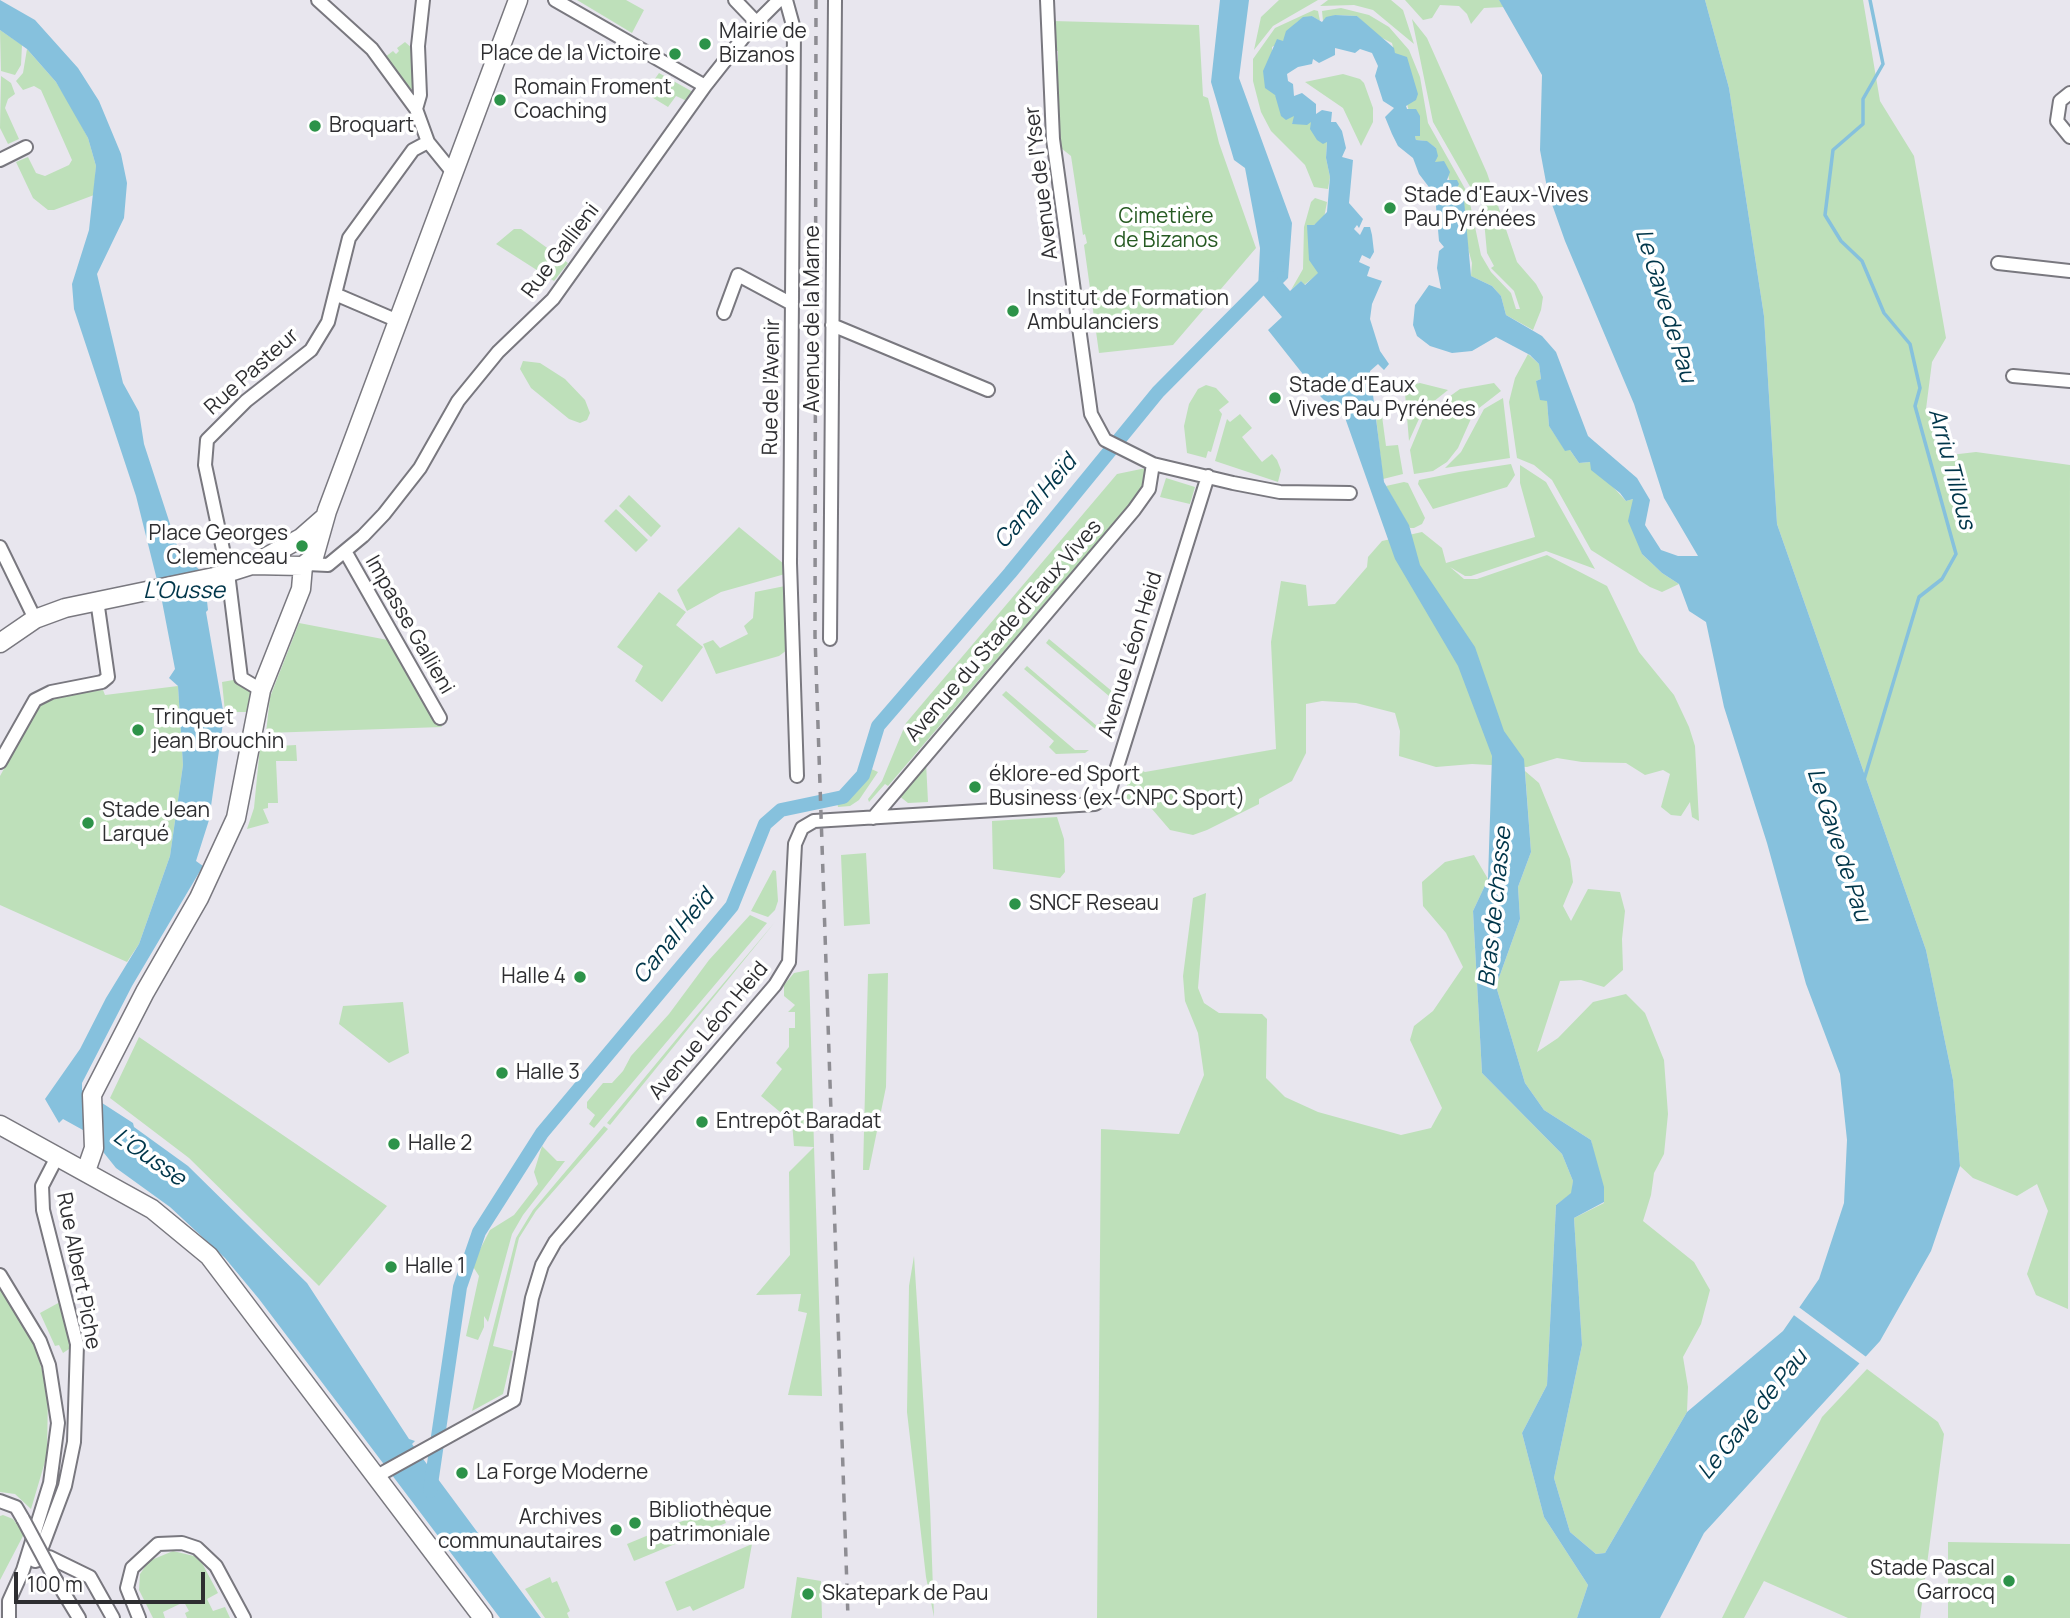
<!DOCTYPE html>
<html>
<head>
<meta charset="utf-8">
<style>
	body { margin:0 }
	#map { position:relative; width:2070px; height:1618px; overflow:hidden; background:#e8e6ee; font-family:Manrope,sans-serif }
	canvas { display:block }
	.scale { position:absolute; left:14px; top:1572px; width:191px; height:32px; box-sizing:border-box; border:4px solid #2e2e31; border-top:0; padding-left:9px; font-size:21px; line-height:24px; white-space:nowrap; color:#2e2e31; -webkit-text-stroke:5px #fff; paint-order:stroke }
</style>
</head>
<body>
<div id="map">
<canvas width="2070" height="1618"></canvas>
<div class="scale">100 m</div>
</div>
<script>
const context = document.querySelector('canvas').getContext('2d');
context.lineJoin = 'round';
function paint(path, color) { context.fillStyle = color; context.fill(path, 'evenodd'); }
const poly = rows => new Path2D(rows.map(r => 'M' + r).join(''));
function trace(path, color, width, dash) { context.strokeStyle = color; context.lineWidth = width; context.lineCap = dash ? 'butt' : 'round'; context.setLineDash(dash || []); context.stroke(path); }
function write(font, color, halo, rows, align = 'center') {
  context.font = font + ' Manrope,sans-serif'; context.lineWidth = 7; context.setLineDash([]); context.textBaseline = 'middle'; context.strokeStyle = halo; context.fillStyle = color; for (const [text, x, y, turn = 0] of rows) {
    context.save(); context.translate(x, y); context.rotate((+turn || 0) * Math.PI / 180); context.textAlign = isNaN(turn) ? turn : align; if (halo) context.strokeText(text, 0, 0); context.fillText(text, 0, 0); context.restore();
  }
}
paint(poly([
	[577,0,626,0,644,10,632,33],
	[1279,0,1318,0,1273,26,1254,50,1261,17],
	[1328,0,1391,0,1403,10,1414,44,1373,10,1354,5,1320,6],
	[1405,0,1499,0,1504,7,1484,8,1471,24,1467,14,1459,6,1440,5,1432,18,1423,20],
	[1705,0,1863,0,1880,101,1914,156,1946,338,1932,362,1926,409,1950,455,1976,452,2070,465,2068,1309,2036,1295,2027,1274,2048,1211,2037,1184,2017,1196,1973,1178,1960,1166,1953,1080,1926,950,1777,524,1764,316,1729,88],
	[1341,8,1369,15,1389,27,1409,50,1420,77,1428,123,1468,194,1481,255,1491,272,1511,293,1516,309,1520,309,1514,291,1491,268,1494,266,1487,253,1483,209,1476,189,1472,190,1433,122,1412,19,1427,38,1487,173,1517,262,1536,284,1543,297,1541,310,1533,330,1506,315,1501,296,1492,286,1471,276,1472,263,1448,175,1435,162,1436,148,1426,141,1416,140,1392,43,1376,35,1357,16,1335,15,1323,21,1322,11],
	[1314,10,1318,11,1320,21,1312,16,1297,22,1283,41,1272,47,1272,54,1275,95,1295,116,1292,124,1311,121,1327,141,1326,158,1330,177,1328,189,1314,187,1305,165,1271,131,1261,112,1253,81,1253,59,1275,28],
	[1053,21,1199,25,1203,96,1208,98,1219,143,1256,248,1173,345,1099,353,1084,245,1087,243,1085,234,1083,235,1071,156,1061,148,1055,62,1058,61,1058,51,1055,51],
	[0,30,22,45,21,65,15,75,1,71],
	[405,42,413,49,417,87,408,90,385,57,393,51,396,54,399,51,397,48],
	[27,49,56,82,73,109,88,138,96,166,94,195,54,210,48,210,33,198,16,162,28,157,36,173,45,176,69,165,72,160,41,90,34,86,23,90,16,81,23,73],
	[659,73,693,92,687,101,676,96,668,107,645,93],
	[1343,74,1360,79,1364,83,1373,108,1373,122,1361,146,1343,108,1305,82],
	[1,76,11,83,15,94,8,99,5,108,19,139,8,144,0,128],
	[1315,198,1327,202,1324,218,1314,225,1308,225,1319,273,1304,285,1301,281,1291,290,1303,269,1304,227,1311,202],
	[514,229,521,229,568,263,554,281,496,244],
	[1528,354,1539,364,1541,379,1536,381,1547,401,1549,426,1565,450,1570,450,1579,463,1590,462,1626,501,1633,499,1642,554,1662,573,1679,584,1662,592,1650,587,1591,550,1552,480,1534,465,1517,458,1509,402,1515,378],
	[523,361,540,363,565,379,585,400,590,413,587,420,580,423,569,419,531,388,520,369],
	[1420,383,1448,390,1423,410,1409,441,1405,393,1411,385],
	[1494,383,1501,391,1474,412,1458,448,1447,462,1433,471,1414,474,1410,450,1425,414,1460,389],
	[1206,385,1216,388,1229,402,1219,410,1222,414,1211,452,1208,451,1206,458,1187,453,1184,426,1189,404,1198,389],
	[1503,398,1510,458,1445,468,1461,452,1484,409],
	[1240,414,1252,428,1242,437,1262,462,1272,454,1277,460,1281,470,1278,482,1215,461,1227,419,1230,422],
	[1382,416,1386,446,1398,445,1403,474,1383,479,1376,417],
	[1511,464,1515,475,1507,487,1433,509,1418,484,1419,480,1459,472],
	[1520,465,1546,482,1595,569,1546,551,1471,576,1465,576,1450,567,1464,579,1477,579,1547,555,1607,586,1639,652,1674,695,1689,727,1695,746,1699,821,1692,817,1690,802,1681,816,1671,815,1661,807,1670,774,1663,770,1645,775,1626,763,1582,762,1557,758,1527,767,1472,764,1436,767,1399,756,1400,731,1395,713,1356,703,1322,701,1306,704,1306,753,1292,781,1259,799,1259,804,1207,830,1193,835,1170,830,1152,809,1123,797,1133,767,1145,772,1276,749,1271,642,1281,581,1306,585,1308,606,1335,604,1367,567,1368,557,1382,541,1422,532,1442,548,1446,563,1535,537,1520,483],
	[1146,468,1146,478,1141,491,888,786,885,784,869,802,868,799,882,781,906,723,1117,474],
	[1166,478,1195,487,1190,504,1160,497],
	[1404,482,1408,483,1425,518,1422,524,1414,528,1410,528,1386,486],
	[629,495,661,526,651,537,619,506],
	[616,509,648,540,636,552,604,521],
	[739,527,784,564,785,574,721,592,687,611,677,590],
	[785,586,787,650,779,656,716,674,703,644,713,640,720,648,748,634,744,626,753,618,755,592],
	[659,592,686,612,676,625,703,647,662,702,635,681,643,666,617,647],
	[299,623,393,641,442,727,266,733,270,697],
	[1049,639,1119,697,1123,691,1127,692,1122,707,1046,643],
	[1027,666,1097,726,1104,718,1111,724,1106,738,1024,669],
	[239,679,252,692,247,712,225,712,222,682],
	[178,686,183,765,170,856,139,944,127,962,0,905,0,776,39,705,61,696,103,690,105,695],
	[1006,691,1075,750,1089,750,1085,753,1056,754,1049,747,1054,741,1002,695],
	[296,745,297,761,276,761,278,803,268,803,268,808,263,809,269,823,247,829,254,808,260,747],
	[926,762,928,802,908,803,898,795],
	[867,767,878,772,859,800,850,806,838,807,837,800,844,799,865,776],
	[1525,771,1539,783,1570,859,1573,882,1563,906,1571,921,1588,889,1620,892,1625,911,1622,939,1623,970,1604,987,1581,980,1560,981,1537,1052,1558,1038,1593,1002,1626,994,1645,1013,1664,1060,1668,1114,1664,1154,1654,1173,1651,1195,1643,1221,1694,1262,1710,1290,1701,1324,1683,1357,1688,1387,1687,1412,1605,1553,1596,1554,1570,1532,1554,1478,1582,1345,1574,1218,1604,1203,1591,1140,1544,1110,1525,1083,1496,986,1520,919,1518,887,1531,852],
	[1057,817,1064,839,1065,872,1060,878,993,869,992,821],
	[866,853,870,924,844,926,841,855],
	[1474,855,1488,879,1473,911,1482,1073,1562,1154,1573,1181,1572,1193,1556,1205,1547,1385,1522,1433,1544,1517,1588,1585,1577,1618,1097,1618,1101,1129,1179,1134,1204,1075,1198,1033,1185,1001,1183,976,1193,898,1206,893,1198,988,1204,1003,1219,1013,1262,1014,1267,1019,1266,1078,1285,1097,1318,1112,1401,1135,1431,1128,1442,1108,1410,1040,1414,1026,1433,1011,1463,967,1446,933,1423,906,1422,882,1445,862],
	[773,870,776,871,778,901,775,910,768,917,751,911],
	[750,915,767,923,594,1128,589,1124,595,1115,587,1108,587,1102,603,1083,612,1083,623,1071,631,1056,669,1014,709,960],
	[775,922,610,1125,607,1123,679,1036],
	[809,970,814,1146,822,1396,788,1395,807,1313,798,1311,801,1294,756,1295,790,1255,789,1172,814,1147,794,1146,792,1122,761,1096,782,1069,776,1063,789,1047,789,1028,795,1028,795,1012,788,1012,795,1005,784,996,784,985,794,973],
	[888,973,886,1087,869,1170,863,1170,868,974],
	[403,1002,409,1053,389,1063,339,1024,343,1006],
	[139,1037,387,1206,319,1286,189,1158,110,1098],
	[604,1126,608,1129,536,1211,519,1238,493,1346,513,1351,503,1394,472,1411,516,1238,533,1210],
	[542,1146,557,1161,565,1161,523,1215,512,1234,488,1322,484,1316,484,1327,478,1340,466,1336,479,1276,472,1265,490,1230,514,1215,538,1184,534,1172],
	[914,1256,930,1505,934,1617,926,1577,907,1412,909,1286],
	[0,1285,34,1342,48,1392,47,1455,31,1509,15,1494,0,1492],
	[60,1302,72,1347,63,1353,59,1345,55,1346,40,1313],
	[1867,1369,1938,1422,1944,1434,1920,1618,1848,1618,1764,1581,1744,1618,1722,1618,1822,1417],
	[719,1506,726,1523,634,1561,627,1544],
	[3,1515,13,1519,24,1534,0,1580,0,1516],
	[1948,1542,2070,1544,2070,1618,1948,1618],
	[752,1544,744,1588,693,1611,690,1606,677,1611,665,1582],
	[173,1551,194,1556,202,1563,218,1593,207,1599,213,1611,225,1607,230,1618,187,1618,185,1613,189,1611,184,1602,163,1612,165,1618,153,1618,139,1590,140,1574,149,1561],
	[550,1577,552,1583,557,1581,570,1611,567,1613,569,1618,545,1618,525,1589],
	[797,1577,821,1581,822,1618,791,1618]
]), '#bee0ba');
paint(poly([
	[0,0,35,20,78,68,99,101,121,154,127,183,124,218,97,274,123,383,139,412,144,444,184,567,194,565,203,573,211,572,217,598,207,601,208,610,206,612,224,716,209,820,196,861,203,866,132,986,82,1083,82,1090,133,1123,134,1127,188,1166,307,1283,409,1439,415,1441,412,1444,541,1618,500,1618,259,1299,225,1258,170,1207,116,1168,104,1153,101,1140,63,1119,59,1123,45,1099,80,1049,106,998,139,944,170,856,183,765,178,686,169,678,175,669,161,596,136,496,74,309,72,284,89,230,96,166,88,138,56,82,27,49,0,30],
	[1220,0,1249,0,1239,78,1292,223,1288,278,1283,283,1290,291,1301,281,1305,285,1318,273,1309,260,1307,225,1314,225,1327,212,1330,177,1326,158,1327,142,1323,144,1317,140,1310,129,1311,122,1307,125,1292,124,1294,116,1286,120,1281,116,1275,95,1265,88,1263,71,1277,39,1283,41,1286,31,1303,17,1312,16,1322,22,1326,17,1335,15,1357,16,1394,48,1395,53,1407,57,1418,94,1416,100,1406,106,1407,109,1416,109,1420,116,1420,136,1415,136,1416,140,1427,141,1436,148,1438,156,1435,162,1444,161,1450,172,1447,180,1457,180,1459,184,1456,190,1464,200,1471,276,1492,286,1501,296,1506,315,1542,336,1556,352,1588,436,1637,478,1650,500,1645,525,1661,550,1678,556,1698,556,1664,498,1634,404,1565,241,1548,193,1540,150,1542,75,1499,0,1705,0,1729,88,1764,316,1777,524,1926,950,1953,1080,1960,1166,1931,1251,1880,1341,1704,1533,1660,1618,1577,1618,1588,1585,1544,1517,1522,1433,1547,1385,1556,1205,1571,1193,1573,1181,1562,1154,1482,1073,1473,911,1488,879,1492,756,1458,666,1395,559,1343,412,1339,407,1335,411,1321,397,1268,330,1282,317,1258,289,1260,248,1245,168,1234,160,1211,82],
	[1335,48,1355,53,1360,49,1372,53,1378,66,1375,76,1383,101,1394,108,1385,117,1392,134,1398,146,1413,158,1419,174,1435,195,1439,241,1444,247,1439,251,1437,268,1441,289,1429,285,1415,305,1413,325,1417,336,1430,346,1452,353,1472,351,1496,337,1530,355,1539,364,1541,379,1536,381,1540,400,1547,401,1549,426,1565,451,1570,450,1579,463,1590,462,1591,470,1620,493,1626,501,1633,499,1628,521,1642,554,1662,573,1679,584,1689,611,1706,622,1724,707,1767,843,1806,984,1840,1074,1847,1140,1844,1203,1819,1279,1783,1331,1687,1412,1605,1553,1596,1554,1570,1532,1554,1478,1582,1345,1574,1218,1604,1202,1604,1187,1591,1140,1544,1110,1525,1083,1496,986,1520,919,1518,887,1531,852,1524,759,1504,731,1475,647,1420,565,1409,525,1384,482,1370,371,1378,364,1384,370,1389,364,1380,351,1370,319,1372,304,1382,281,1367,276,1370,267,1359,262,1362,255,1370,259,1374,252,1372,235,1370,227,1364,227,1360,235,1354,229,1357,225,1359,228,1363,219,1349,203,1353,160,1342,157,1346,148,1342,131,1336,122,1331,122,1332,112,1322,110,1316,114,1316,104,1302,93,1294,96,1293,84,1288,81,1287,74,1298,67,1312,64,1313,59,1319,63,1335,55]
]), '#86c1dd');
paint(poly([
	[1796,1305,1869,1359,1863,1366,1791,1313]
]), '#e8e6ee');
trace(poly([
	[1863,783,1919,597,1942,579,1956,554,1915,406,1920,388,1910,344,1884,313,1862,261,1841,241,1825,215,1833,150,1863,124,1863,99,1883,64,1870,0]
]), '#86c1dd', 3.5);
trace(poly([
	[430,1491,460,1287,479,1232,542,1133,732,906,765,824,781,810,843,797,863,775,878,726,1010,573,1158,392,1271,278]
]), '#86c1dd', 14);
const street = poly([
	[318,0,372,49,416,109,428,142,454,174],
	[555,0,705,86],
	[735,0,757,23],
	[786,0,794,29,790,563,797,776],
	[1047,0,1053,139,1091,414,1105,440,1153,464,1233,483,1280,492,1350,493],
	[2070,93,2060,101,2057,121,2070,137],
	[416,109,420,95,418,46,423,0],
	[0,160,26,147],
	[1998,263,2070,271],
	[335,294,398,321],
	[724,313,738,275,792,304],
	[832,325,988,390],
	[2013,376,2070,381],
	[0,547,35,619],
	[345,551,440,718],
	[307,564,328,565,363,536,384,514,420,468,458,401,498,352,553,299,705,86,750,29,779,0],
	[830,639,835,0],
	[261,690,241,678,228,573,205,465,207,440,246,401,311,350,328,322,349,238,413,150,428,142],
	[0,762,35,700,51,692,102,682,108,677,97,600],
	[873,818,1134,510,1149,489,1153,464],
	[0,1275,40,1341,49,1365,58,1423,50,1483,23,1570,9,1601,9,1618],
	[377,1476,514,1400,532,1298,542,1265,555,1242,775,985,789,962,795,844,802,828,814,821,1095,804,1108,796,1208,476],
	[0,1501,16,1507,23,1519],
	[38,1558,65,1486,74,1442,77,1344,43,1210,42,1186,57,1157],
	[35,1561,49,1557,90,1577,113,1618],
	[54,1577,79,1618],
	[139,1618,127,1588,132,1568,158,1544,182,1543,197,1548,216,1566,244,1618]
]);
const secondary = poly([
	[252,565,303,566,314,557,327,511,518,0],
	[0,643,35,619,65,608,214,577,252,565,301,538,325,517],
	[0,1125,152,1209,209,1256,483,1618],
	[86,1171,94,1148,92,1095,145,992,199,898,236,818,261,690,301,589,303,566]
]);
trace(street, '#79787f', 16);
trace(secondary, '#79787f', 21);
trace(street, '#fff', 12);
trace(secondary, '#fff', 18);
trace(poly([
	[816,0,815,636,848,1618]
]), '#8e8d93', 3.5, [9, 9]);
const streetBridge = poly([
	[23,1519,54,1577]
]);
trace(streetBridge, '#79787f', 16, []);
trace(streetBridge, '#fff', 12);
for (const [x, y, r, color] of [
	[705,44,7,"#2d9349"],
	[675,54,7,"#2d9349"],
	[500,100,7,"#2d9349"],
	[315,126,7,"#2d9349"],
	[1390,208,7,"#2d9349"],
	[1013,311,7,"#2d9349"],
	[1275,398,7,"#2d9349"],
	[302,546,7,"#2d9349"],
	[138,730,7,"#2d9349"],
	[975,787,7,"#2d9349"],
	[88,823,7,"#2d9349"],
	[1015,904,7,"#2d9349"],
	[580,977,7,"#2d9349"],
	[502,1073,7,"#2d9349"],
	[702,1122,7,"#2d9349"],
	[394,1144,7,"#2d9349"],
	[391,1267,7,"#2d9349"],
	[462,1473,7,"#2d9349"],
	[635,1523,7,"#2d9349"],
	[616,1530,7,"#2d9349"],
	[2009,1581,7,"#2d9349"],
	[808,1594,7,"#2d9349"]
]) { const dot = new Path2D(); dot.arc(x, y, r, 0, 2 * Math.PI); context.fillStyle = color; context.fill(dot); trace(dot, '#fff', 2.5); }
write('21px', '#2e2e31', '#fff', [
	["Mairie de",719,32],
	["Bizanos",719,56],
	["Place de la Victoire",661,54,"right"],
	["Romain Froment",514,88],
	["Coaching",514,112],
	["Broquart",329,126],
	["Stade d'Eaux-Vives",1404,196],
	["Pau Pyrénées",1404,220],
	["Institut de Formation",1027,299],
	["Ambulanciers",1027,323],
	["Stade d'Eaux",1289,386],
	["Vives Pau Pyrénées",1289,410],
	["Place Georges",288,534,"right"],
	["Clemenceau",288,558,"right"],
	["Trinquet",152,718],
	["jean Brouchin",152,742],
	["éklore-ed Sport",989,775],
	["Business (ex-CNPC Sport)",989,799],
	["Stade Jean",102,811],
	["Larqué",102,835],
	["SNCF Reseau",1029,904],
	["Halle 4",566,977,"right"],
	["Halle 3",516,1073],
	["Entrepôt Baradat",716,1122],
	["Halle 2",408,1144],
	["Halle 1",405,1267],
	["La Forge Moderne",476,1473],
	["Bibliothèque",649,1511],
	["patrimoniale",649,1535],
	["Archives",602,1518,"right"],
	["communautaires",602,1542,"right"],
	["Stade Pascal",1995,1569,"right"],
	["Garrocq",1995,1593,"right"],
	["Skatepark de Pau",822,1594]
], 'left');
write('21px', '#2e2e31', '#fff', [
	["Avenue de l'Yser",1042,183,-97],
	["Rue Gallieni",561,251,-53],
	["Avenue de la Marne",813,319,-90],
	["Rue Pasteur",252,372,-42],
	["Rue de l'Avenir",772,387,-89],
	["Impasse Gallieni",409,625,60],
	["Avenue du Stade d'Eaux Vives",1004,631,-49],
	["Avenue Léon Heid",1131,655,-73],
	["Avenue Léon Heid",709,1031,-50],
	["Rue Albert Piche",78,1271,79]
]);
write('21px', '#265a22', '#fff', [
	["Cimetière",1166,217],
	["de Bizanos",1166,241]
]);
write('italic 23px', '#00364a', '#fff', [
	["Le Gave de Pau",1665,306,73],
	["Arriu Tillous",1951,469,75],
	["Canal Heïd",1036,502,-50],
	["L'Ousse",184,592],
	["Le Gave de Pau",1838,845,72],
	["Bras de chasse",1496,907,-84],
	["Canal Heïd",674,937,-51],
	["L'Ousse",149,1158,35],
	["Le Gave de Pau",1753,1415,-51]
]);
</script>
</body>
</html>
